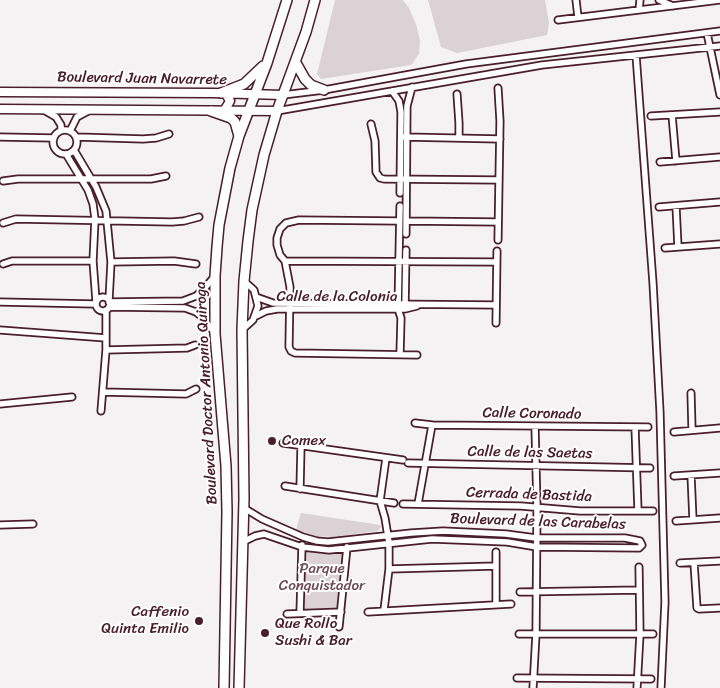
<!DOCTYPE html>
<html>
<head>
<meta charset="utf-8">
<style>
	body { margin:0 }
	canvas { display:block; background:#f4f2f2 }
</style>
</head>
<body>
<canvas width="720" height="688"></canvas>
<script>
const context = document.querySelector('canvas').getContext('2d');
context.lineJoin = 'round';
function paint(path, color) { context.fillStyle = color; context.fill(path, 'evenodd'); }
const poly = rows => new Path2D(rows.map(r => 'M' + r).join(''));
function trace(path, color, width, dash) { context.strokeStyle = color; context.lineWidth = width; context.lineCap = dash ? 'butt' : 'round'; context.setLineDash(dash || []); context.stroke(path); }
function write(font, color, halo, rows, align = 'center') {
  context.font = font + ' Sriracha,sans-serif'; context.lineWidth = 4; context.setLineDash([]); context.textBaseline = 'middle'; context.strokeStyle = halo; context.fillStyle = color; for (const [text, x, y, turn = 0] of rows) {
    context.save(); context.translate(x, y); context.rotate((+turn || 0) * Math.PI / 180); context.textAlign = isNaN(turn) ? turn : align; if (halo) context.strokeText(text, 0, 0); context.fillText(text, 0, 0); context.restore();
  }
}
paint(poly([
	[335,0,403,0,409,8,416,24,420,41,419,54,411,65,321,79,317,74],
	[428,0,545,0,549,23,547,35,457,53,441,47],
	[301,513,380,525,381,527,378,531,333,537,316,536,296,530],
	[305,551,343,552,338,608,303,610]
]), '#dbd2d5');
const street = poly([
	[576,0,578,17],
	[659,0,673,6],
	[639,10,640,0],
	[558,20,720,0],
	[707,33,720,95],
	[636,55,653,283,660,412,665,602,661,688],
	[392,91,399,101,401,112,400,193],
	[457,94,459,123,459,138],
	[283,95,324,90,466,64,720,31],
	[44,110,56,117,61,125,61,130],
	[277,111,542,65,720,46],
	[672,115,676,161],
	[651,116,720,112],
	[371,124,375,141,376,172,380,178,384,179,499,180],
	'53 142a12 12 0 1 1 24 0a12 12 0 1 1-24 0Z',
	[70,131,77,117,90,110],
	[0,137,53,138],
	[77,137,143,139,156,138,169,134],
	[405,137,500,139],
	[74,150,96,187,106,211,111,262,109,300],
	[66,154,88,190,93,204,95,219,93,261,96,301],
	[660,162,720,157],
	[3,181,18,179,151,179,166,176],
	[400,206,398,309,401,318,400,354],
	[676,206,678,247],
	[659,207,720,202],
	[399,221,299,220,286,223,280,229,277,238,277,245,280,255,285,261,290,287,289,347,291,351,295,353,417,355],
	[407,221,498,222],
	[3,223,16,219,172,222,184,221,199,217],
	[406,234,407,106,412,87],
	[498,240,500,121,498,88],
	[665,248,720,244],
	[285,261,496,262],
	[111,262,174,261,196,264],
	[3,264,12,261,93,261],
	'96 304a7 7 0 1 1 14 0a7 7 0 1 1-14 0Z',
	[256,297,273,303,496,305],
	[0,302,95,304],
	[109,302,183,301,196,296,203,290,215,276],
	[109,307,185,308,196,312,201,316,214,332],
	[405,307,406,250],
	[256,316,266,311,277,309,405,309,417,306],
	[496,323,497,251],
	[0,330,106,338],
	[242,330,253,320,258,306,254,290,244,281],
	[106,350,187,348,195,345],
	[103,392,186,394,196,389],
	[691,393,692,430],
	[0,404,72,397],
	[101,411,106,350,106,310],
	[415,423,432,425,648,427],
	[635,427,638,511],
	[674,432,720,428],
	[283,443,403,460],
	[408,463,650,468],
	[691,475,693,520],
	[674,476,720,473],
	[285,486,394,503],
	[300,489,301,446],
	[403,504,521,506,580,511,653,511],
	[418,504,432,425],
	[676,521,720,518],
	[0,525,33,524],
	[243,542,255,536,264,534,302,547,329,550,432,539,507,542,537,547,639,548,642,545,640,541,625,538,536,538,506,534,443,531,411,533,328,542,317,541,303,537,262,519,244,508],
	[496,552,496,605],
	[680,563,720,561],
	[694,563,697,608,699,609,720,608],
	[389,569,496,566],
	[520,592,639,590],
	[384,610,389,569,389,543,385,518,380,501,386,458],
	[368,612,511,604],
	[300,613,302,545],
	[287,614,341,612],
	[339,627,347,547],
	[519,634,653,634],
	[517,678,651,679],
	[533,688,536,634,537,508,535,426],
	[637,688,640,634,639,567]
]);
const secondary = poly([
	[0,92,213,93,283,95],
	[0,109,277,111],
	[224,111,230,101,226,94]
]);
const primary = poly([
	[296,63,305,79,311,85,324,90],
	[221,93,244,84,263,66],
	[211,111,231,118,235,122,239,136],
	[224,688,227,512,226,466,215,334,215,276,217,247,219,225,230,168,239,136,267,63,287,0],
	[239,688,244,499,242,330,244,281,248,241,252,210,264,155,277,111,306,32,315,0]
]);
trace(street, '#4a1f2b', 9);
trace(secondary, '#4a1f2b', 11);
trace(primary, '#4a1f2b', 12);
trace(street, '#fff', 5.5);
trace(secondary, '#fff', 8);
trace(primary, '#fff', 9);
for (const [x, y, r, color] of [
	[272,441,5,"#4a1f2b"],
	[199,621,5,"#4a1f2b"],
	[265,633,5,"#4a1f2b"]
]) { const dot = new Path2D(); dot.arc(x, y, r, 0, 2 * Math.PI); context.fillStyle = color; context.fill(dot); trace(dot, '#fff', 2); }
write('15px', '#4a1f2b', '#fff', [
	["Boulevard Juan Navarrete",142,79,1],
	["Calle de la Colonia",337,297],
	["Boulevard Doctor Antonio Quiroga",207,393,-93],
	["Calle Coronado",532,414,1],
	["Calle de las Saetas",530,453,1],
	["Cerrada de Bastida",529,495,2],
	["Boulevard de las Carabelas",538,522,2]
]);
write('15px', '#4a1f2b', '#fff', [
	["Comex",282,441],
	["Caffenio",189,612,"right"],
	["Quinta Emilio",189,629,"right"],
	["Que Rollo",275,624],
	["Sushi & Bar",275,641]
], 'left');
write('15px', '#6e4c56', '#fff', [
	["Parque",322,569],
	["Conquistador",322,586]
]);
</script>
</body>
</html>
